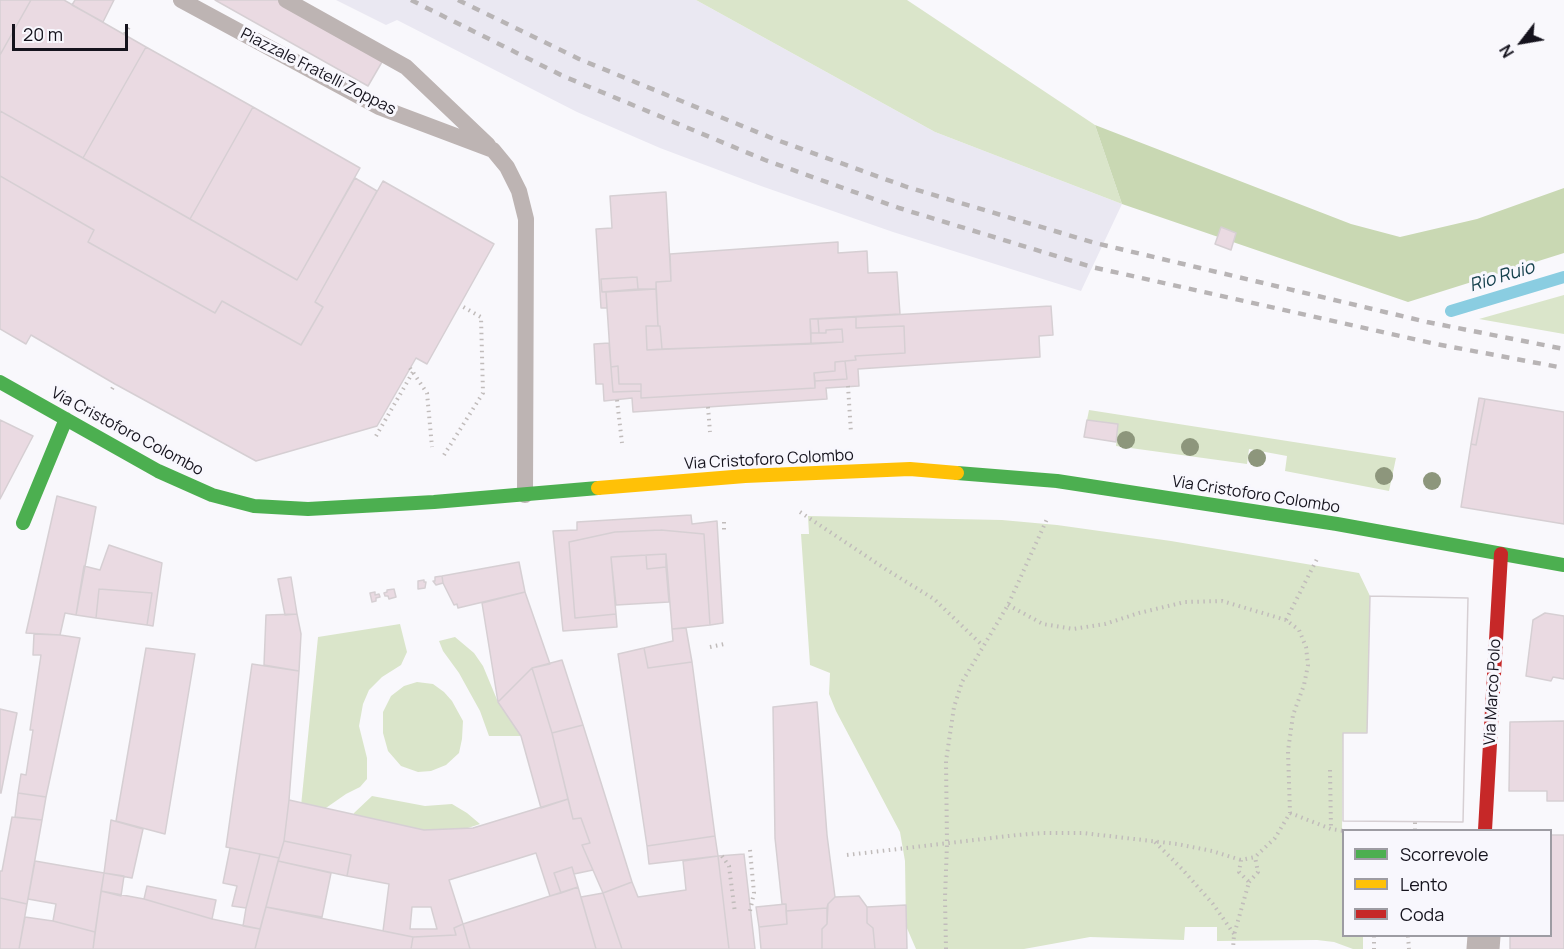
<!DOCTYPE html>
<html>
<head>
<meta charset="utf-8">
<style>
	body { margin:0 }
	#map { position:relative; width:1564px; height:949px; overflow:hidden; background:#f9f8fc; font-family:Manrope,sans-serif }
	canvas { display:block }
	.legend { position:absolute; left:1342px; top:829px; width:210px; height:108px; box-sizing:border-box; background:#f8f7fd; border:2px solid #9d9ca3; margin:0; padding:8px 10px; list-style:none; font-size:18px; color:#15131d }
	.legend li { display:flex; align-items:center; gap:12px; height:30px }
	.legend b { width:30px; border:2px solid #9d9ca3 }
	.north { position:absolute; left:1492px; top:12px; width:60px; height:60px; -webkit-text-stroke:4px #f8f7fd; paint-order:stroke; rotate:239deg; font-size:16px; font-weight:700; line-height:24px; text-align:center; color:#15131d }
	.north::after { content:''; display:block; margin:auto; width:21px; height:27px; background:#15131d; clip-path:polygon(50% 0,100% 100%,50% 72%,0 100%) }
	.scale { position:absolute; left:12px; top:24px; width:116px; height:27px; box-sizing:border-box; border:3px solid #15131d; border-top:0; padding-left:8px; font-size:18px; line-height:21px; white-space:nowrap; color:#15131d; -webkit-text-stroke:4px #f8f7fd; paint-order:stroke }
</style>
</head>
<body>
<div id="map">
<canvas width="1564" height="949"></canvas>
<ul class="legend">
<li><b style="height:8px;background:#4caf50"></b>Scorrevole</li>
<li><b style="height:8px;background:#ffc107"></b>Lento</li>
<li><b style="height:8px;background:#c62828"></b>Coda</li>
</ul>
<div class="north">N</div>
<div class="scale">20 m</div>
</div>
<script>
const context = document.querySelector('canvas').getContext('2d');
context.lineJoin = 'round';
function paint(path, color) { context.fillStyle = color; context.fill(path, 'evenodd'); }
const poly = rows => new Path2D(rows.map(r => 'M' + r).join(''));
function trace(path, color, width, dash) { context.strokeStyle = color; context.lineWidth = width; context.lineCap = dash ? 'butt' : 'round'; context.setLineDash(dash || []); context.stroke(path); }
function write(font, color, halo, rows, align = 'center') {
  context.font = font + ' Manrope,sans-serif'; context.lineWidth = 6; context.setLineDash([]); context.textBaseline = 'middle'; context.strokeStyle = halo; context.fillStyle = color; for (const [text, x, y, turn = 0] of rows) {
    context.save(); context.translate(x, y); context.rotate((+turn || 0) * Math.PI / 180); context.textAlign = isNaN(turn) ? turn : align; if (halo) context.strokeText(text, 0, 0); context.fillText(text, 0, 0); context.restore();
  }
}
paint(poly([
	[336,0,696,0,935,132,1122,204,1081,291,893,232,761,186,660,148,577,112,397,20,386,25]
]), '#eae8f2');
paint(poly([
	[696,0,907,0,1095,125,1122,204,935,132],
	[1564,295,1564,334,1479,319],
	[1089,410,1396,458,1389,491,1285,471,1287,456,1249,449,1247,464,1116,446,1118,425,1087,420],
	[808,516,1002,520,1057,525,1171,541,1359,573,1370,596,1367,733,1343,733,1342,831,1344,840,1344,936,1363,936,1363,949,1353,949,1334,942,1317,940,1217,941,1217,927,1185,927,1184,940,1090,937,1024,949,916,949,906,926,905,861,900,832,836,711,829,694,830,673,810,665,801,534,809,534],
	[400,624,407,652,401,665,382,677,369,690,363,704,359,726,367,758,367,779,360,787,346,794,323,810,301,806,318,637],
	[455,637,474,653,483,666,498,702,521,736,489,736,480,711,459,673,443,651,439,641],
	[417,682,433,684,444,692,452,701,463,721,462,739,459,753,446,765,431,771,418,772,401,766,388,751,383,733,383,712,391,696,404,686],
	[372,796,425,806,452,804,467,813,480,824,462,830,425,835,352,820,354,813]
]), '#dae5ca');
paint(poly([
	[1095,125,1351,224,1400,237,1477,219,1564,188,1564,253,1408,302,1122,204]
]), '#c9d8b3');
trace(poly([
	[1451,311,1564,277]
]), '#8acde1', 12);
const building = poly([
	[0,0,31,0,0,55,0,0],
	[31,0,64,0,146,47,83,158,0,111,0,55,31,0],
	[75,0,114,0,103,22,72,5,75,0],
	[215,0,287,0,386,55,368,86,215,0],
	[146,47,253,107,190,219,83,158,146,47],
	[253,107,360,168,297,280,190,219,253,107],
	[0,111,297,280,355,178,377,191,315,302,323,307,301,345,222,301,215,313,88,242,94,230,0,176,0,111],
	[0,176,94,230,88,242,215,313,222,301,301,345,323,307,315,302,383,181,494,244,427,364,416,358,377,426,256,461,115,384,31,335,26,344,0,329,0,176],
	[666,192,671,281,656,282,656,289,638,289,637,277,601,279,602,292,606,292,607,308,601,308,596,229,612,228,610,196,666,192],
	[1221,227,1236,233,1231,250,1215,244,1221,227],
	[838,242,838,253,867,251,868,273,897,272,900,314,810,319,811,344,662,349,660,326,658,326,656,282,671,281,670,254,838,242],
	[637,277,638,289,602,292,601,279,637,277],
	[656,289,658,326,646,326,647,350,843,342,842,329,826,330,826,333,819,333,818,319,856,317,856,328,904,326,905,353,855,356,856,360,835,362,835,371,814,373,815,388,641,398,641,384,619,384,618,366,611,367,606,292,656,289],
	[1051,306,1053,335,1039,336,1040,357,858,369,859,386,826,388,827,399,633,412,632,398,604,401,603,384,596,384,594,344,609,343,613,392,641,391,641,398,815,388,815,381,847,379,845,361,856,360,855,356,905,353,904,326,856,328,856,317,1051,306],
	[810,319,818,319,819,333,811,333,810,319],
	[646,326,660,326,662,349,647,350,646,326],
	[842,329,843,342,811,344,811,333,826,333,826,330,842,329],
	[845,361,847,379,815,381,814,373,835,371,835,362,845,361],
	[618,366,619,384,641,384,641,391,613,392,611,367,618,366],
	[1479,398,1485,399,1476,445,1471,444,1479,398],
	[1485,399,1564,412,1564,524,1461,507,1471,444,1476,445,1485,399],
	[0,420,33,436,0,499,0,420],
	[1087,420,1118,424,1116,442,1084,437,1087,420],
	[57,496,96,507,76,615,65,613,60,635,26,633,57,496],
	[691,515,692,524,717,521,723,623,710,625,704,534,661,530,615,532,569,542,575,618,616,614,617,627,563,631,553,531,577,530,577,522,691,515],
	[661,530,704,534,710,625,672,629,666,554,611,557,616,614,575,618,569,542,615,532,661,530],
	[109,545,162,563,153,626,147,625,152,593,99,589,96,618,76,615,84,566,100,570,109,545],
	[666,554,666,567,647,569,646,555,666,554],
	[646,555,647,569,666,567,669,602,616,605,611,557,646,555],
	[519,562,525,592,458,608,457,604,454,605,443,583,442,576,519,562],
	[442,576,443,583,436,585,433,581,435,581,435,577,442,576],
	[291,577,297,614,285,615,278,579,291,577],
	[424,580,424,582,426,582,425,588,418,589,418,581,424,580],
	[99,589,152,593,147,625,96,618,99,589],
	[394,589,396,597,389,599,388,596,385,596,384,593,387,592,387,590,394,589],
	[375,592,375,595,379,594,380,597,376,598,376,601,372,602,370,593,375,592],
	[525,592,550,664,532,668,498,702,482,603,525,592],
	[1370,596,1468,598,1463,822,1343,821,1343,733,1367,733,1370,596],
	[1370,596,1468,598,1463,822,1343,821,1343,733,1367,733,1370,596],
	[1545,613,1564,616,1564,679,1553,677,1551,681,1526,676,1533,620,1545,613],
	[297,614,301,634,299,671,264,665,266,615,297,614],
	[686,628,692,662,648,668,644,648,673,641,672,629,686,628],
	[34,634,60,635,80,638,46,797,18,793,21,774,26,775,33,730,30,730,41,655,33,655,34,634],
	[146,648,195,654,165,834,116,821,146,648],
	[644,648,648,668,692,662,715,836,647,846,618,654,644,648],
	[562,660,583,725,552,733,532,668,562,660],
	[252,664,299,671,289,800,284,841,279,858,226,847,252,664],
	[532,668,552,733,568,799,541,808,521,736,498,702,532,668],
	[817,702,827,835,835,897,828,904,827,908,786,911,786,904,782,904,775,838,773,707,817,702],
	[0,709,17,713,1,793,0,793,0,709],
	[1564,721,1564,801,1547,801,1547,791,1509,791,1510,722,1564,721],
	[583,725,632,882,603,893,582,845,590,843,581,818,573,819,552,733,583,725],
	[18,793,46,797,42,820,15,817,18,793],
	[568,799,573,819,581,818,590,843,582,845,593,870,574,874,572,867,554,873,561,893,550,896,536,853,449,880,463,924,454,928,456,935,413,937,383,931,389,884,347,876,351,855,284,841,289,800,424,830,473,828,568,799],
	[412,907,431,907,437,929,410,929,412,907],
	[12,817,42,820,27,904,0,898,0,871,2,871,12,817],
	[111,820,143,829,132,878,104,873,111,820],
	[1550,835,1564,835,1564,949,1510,949,1510,936,1550,936,1550,835],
	[715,836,718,856,649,864,647,846,715,836],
	[284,841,351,855,347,876,278,861,284,841],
	[230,848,260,854,246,908,232,906,237,886,223,883,230,848],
	[260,854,279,858,260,929,243,926,246,908,260,854],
	[744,854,755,949,729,949,718,856,744,854],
	[718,856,729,949,622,949,603,893,632,882,638,897,686,890,683,861,718,856],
	[35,861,104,873,95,932,53,921,56,904,28,899,35,861],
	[278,861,331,873,322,917,266,907,278,861],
	[572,867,578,887,561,893,554,873,572,867],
	[104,873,124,876,121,896,101,891,104,873],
	[147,886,216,900,212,919,144,899,147,886],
	[578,887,596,949,470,949,463,924,578,887],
	[101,891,144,899,212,919,260,929,255,949,93,949,101,891],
	[603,893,622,949,596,949,581,897,603,893],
	[859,896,867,907,867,923,873,928,875,949,822,949,822,929,827,924,828,904,835,897,859,896],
	[0,898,27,904,19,949,0,949,0,898],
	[786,904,787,924,759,927,756,907,786,904],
	[906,905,907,949,875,949,873,928,867,923,867,907,906,905],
	[266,907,413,937,411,949,255,949,266,907],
	[827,908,827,924,822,929,822,949,761,949,759,927,787,924,786,911,827,908],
	[25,917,53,921,95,932,93,949,19,949,25,917],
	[463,924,470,949,411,949,413,937,456,935,454,928,463,924]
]);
paint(building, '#eadae2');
trace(building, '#d6cfd3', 1.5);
trace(poly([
	[125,34,130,25],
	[410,368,427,393,432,447],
	[848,386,851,433],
	[112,389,115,384],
	[617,400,622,443],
	[708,407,710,432],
	[376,436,413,372],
	[444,455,483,393,481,317,460,305],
	[800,512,887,570,934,599,983,646],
	[724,522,724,530],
	[1008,605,1043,624,1073,629,1105,624,1139,613,1185,602,1222,601,1286,620,1299,630,1306,647,1308,665,1304,685,1293,715,1288,751,1290,813,1275,838,1255,857,1241,860,1239,872,1249,882,1234,935,1233,949],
	[1286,620,1317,559],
	[710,647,724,644],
	[1330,770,1331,829],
	[1290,813,1331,829,1344,831],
	[1415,830,1415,822],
	[1155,842,1182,869,1213,904,1234,934],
	[750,850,754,893,750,911],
	[847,855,1017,835,1043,833,1083,833,1177,844,1212,851,1241,860],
	[722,856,729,866,735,913],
	[1249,882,1258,872,1255,857],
	[1374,936,1374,949],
	[1408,936,1409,949],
	[946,949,945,898,947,844,946,761,954,707,962,682,1008,605,1047,519]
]), '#c1bcbb', 4, [1.5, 4.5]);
trace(poly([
	[181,0,379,107,493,150,507,167,519,191,526,219,525,495],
	[286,0,406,67,488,145]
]), '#bdb4b3', 16);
trace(poly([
	[1483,949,1484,936]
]), '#bdb4b3', 33);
trace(poly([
	[0,382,158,471,212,495,254,506,308,509,434,502,598,488],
	[957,473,1057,481,1337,524,1564,565],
	[23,523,66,419]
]), '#4caf50', 14);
trace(poly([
	[598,488,745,476,910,469,957,473]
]), '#ffc107', 14);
trace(poly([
	[1485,830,1501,554]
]), '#c62828', 14);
trace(poly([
	[411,0,563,76,765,160,899,208,1092,267,1436,344,1564,368],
	[458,0,579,59,774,139,907,187,1095,243,1427,322,1564,349]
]), '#b8b4b5', 4.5, [8, 8]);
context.fillStyle = '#8d967c';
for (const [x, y] of [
	[1126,440],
	[1190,447],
	[1257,458],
	[1384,476],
	[1432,481]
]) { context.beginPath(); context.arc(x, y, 9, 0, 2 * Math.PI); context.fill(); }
write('16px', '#15131d', '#f8f7fd', [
	["Piazzale Fratelli Zoppas",318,72,27],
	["Via Cristoforo Colombo",127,432,28],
	["Via Cristoforo Colombo",769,460,-3],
	["Via Cristoforo Colombo",1256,495,9],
	["Via Marco Polo",1493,692,-87]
]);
write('italic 18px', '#16414d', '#f8f7fd', [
	["Rio Ruio",1502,277,-17]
]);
</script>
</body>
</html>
